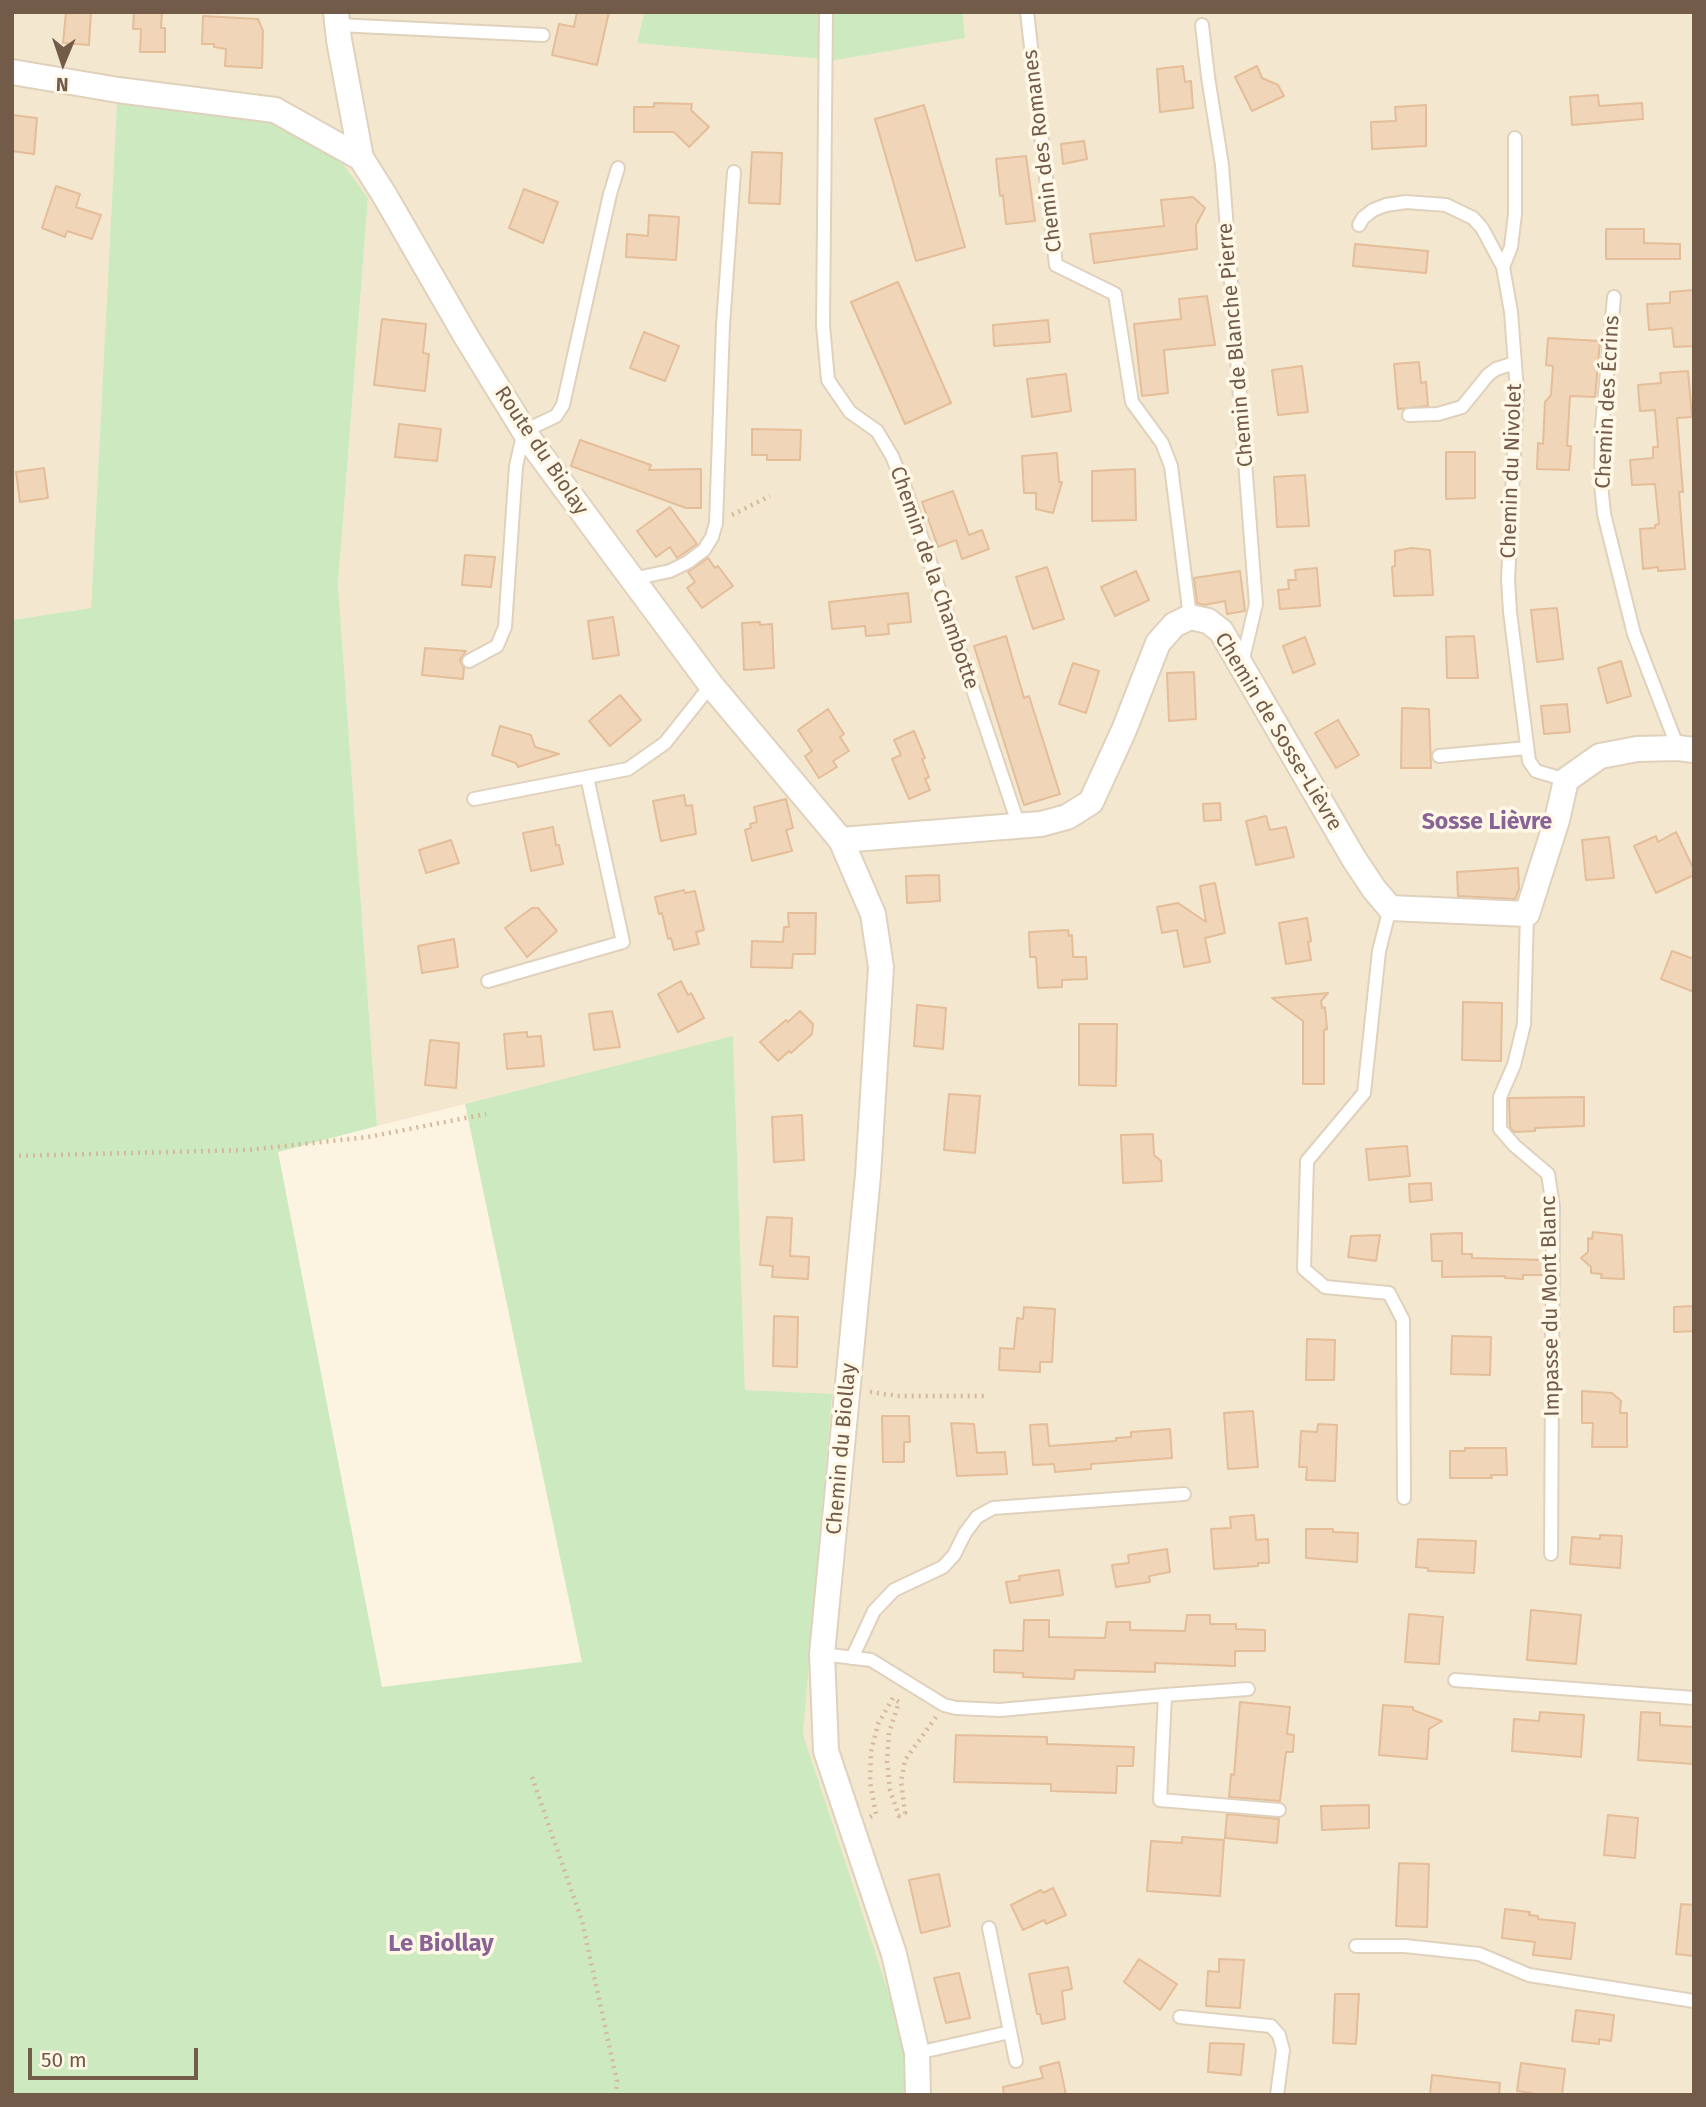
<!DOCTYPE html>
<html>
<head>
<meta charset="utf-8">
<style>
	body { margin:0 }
	#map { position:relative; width:1706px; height:2107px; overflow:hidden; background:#fcf4e0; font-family:"Fira Sans",sans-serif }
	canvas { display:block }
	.frame { position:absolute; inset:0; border:14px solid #725b48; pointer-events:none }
	.north { position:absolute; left:28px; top:28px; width:70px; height:70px; -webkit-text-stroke:5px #fff8e6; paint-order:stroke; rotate:182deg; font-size:19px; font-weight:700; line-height:28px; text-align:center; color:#725b48 }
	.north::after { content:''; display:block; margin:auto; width:24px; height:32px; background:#725b48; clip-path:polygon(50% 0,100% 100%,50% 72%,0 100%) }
	.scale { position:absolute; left:28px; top:2048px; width:170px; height:32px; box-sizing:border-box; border:4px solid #725b48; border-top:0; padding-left:9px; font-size:21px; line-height:24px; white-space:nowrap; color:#725b48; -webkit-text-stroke:5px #fff8e6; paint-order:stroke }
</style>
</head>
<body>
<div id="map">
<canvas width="1706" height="2107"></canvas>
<div class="frame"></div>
<div class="north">N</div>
<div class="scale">50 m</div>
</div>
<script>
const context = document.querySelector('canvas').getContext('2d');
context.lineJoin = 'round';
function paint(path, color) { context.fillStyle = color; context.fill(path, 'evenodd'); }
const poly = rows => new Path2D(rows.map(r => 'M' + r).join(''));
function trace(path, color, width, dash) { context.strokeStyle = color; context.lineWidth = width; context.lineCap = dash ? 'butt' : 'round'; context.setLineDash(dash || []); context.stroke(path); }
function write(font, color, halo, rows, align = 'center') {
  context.font = font + ' "Fira Sans",sans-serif'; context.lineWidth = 7; context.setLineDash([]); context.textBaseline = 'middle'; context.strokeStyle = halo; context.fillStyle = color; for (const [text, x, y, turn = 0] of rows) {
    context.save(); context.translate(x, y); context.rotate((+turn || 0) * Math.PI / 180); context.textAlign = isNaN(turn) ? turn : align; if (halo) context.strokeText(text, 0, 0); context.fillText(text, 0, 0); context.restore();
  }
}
paint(poly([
	[12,12,644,12,637,43,965,38,963,12,1694,12,1694,2095,906,2095,904,2039,803,1734,831,1395,745,1390,733,1037,377,1126,338,585,368,198,341,161,266,120,117,101,91,608,12,620]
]), '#f3e7cf');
paint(poly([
	[644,12,963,12,965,38,835,60,637,43],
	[117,101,266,120,341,161,368,198,338,585,377,1126,278,1152,382,1687,582,1662,465,1104,733,1036,745,1390,832,1394,803,1734,904,2039,906,2095,12,2095,12,620,91,608]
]), '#cce9bf');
const building = poly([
	[66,12,91,12,89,45,63,43,66,12],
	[134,12,162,12,161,28,165,28,165,52,140,52,141,29,133,29,134,12],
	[577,12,609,12,597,65,552,55,559,24,574,27,577,12],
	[203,16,258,19,263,31,262,68,225,66,226,49,214,47,214,44,202,44,203,16],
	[1183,66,1185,82,1191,81,1193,108,1160,112,1157,69,1183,66],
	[1257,66,1262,78,1278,85,1284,96,1252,111,1235,77,1257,66],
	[1598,95,1599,106,1642,103,1643,119,1572,125,1570,97,1598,95],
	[654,103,692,104,691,110,709,127,689,147,674,132,634,132,634,107,654,107,654,103],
	[924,105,965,247,916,261,875,119,924,105],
	[1426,105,1426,146,1372,149,1371,122,1396,121,1395,107,1426,105],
	[12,115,37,118,34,154,12,151,12,115],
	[1084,141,1087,159,1063,164,1061,144,1084,141],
	[752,152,782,153,780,204,749,203,752,152],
	[1026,156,1035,221,1006,224,1003,195,1000,196,996,159,1026,156],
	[56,186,80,194,76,207,101,215,92,239,67,231,65,237,42,228,56,186],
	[524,189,558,202,543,243,509,228,524,189],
	[1193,197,1205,208,1196,225,1197,249,1094,263,1090,234,1164,226,1161,200,1193,197],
	[649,215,679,217,676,260,626,257,627,234,648,236,649,215],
	[1606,229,1644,229,1644,243,1680,244,1680,259,1606,259,1606,229],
	[1355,244,1428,251,1426,273,1353,266,1355,244],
	[898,282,951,403,905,424,851,302,898,282],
	[1694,290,1694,346,1674,347,1672,328,1649,330,1647,304,1670,303,1670,292,1694,290],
	[1207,296,1215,345,1164,350,1168,393,1142,396,1134,324,1181,319,1179,299,1207,296],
	[382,319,426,324,423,353,429,354,425,391,374,385,382,319],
	[1048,320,1050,342,994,346,993,325,1048,320],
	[644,332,679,346,665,381,630,368,644,332],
	[1548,338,1600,341,1595,397,1570,396,1567,446,1571,446,1569,470,1537,469,1538,443,1543,444,1545,402,1551,395,1553,366,1546,365,1548,338],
	[1419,362,1421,383,1426,382,1428,406,1398,409,1394,364,1419,362],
	[1302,366,1308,412,1278,415,1272,370,1302,366],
	[1688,371,1692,417,1677,418,1683,492,1679,492,1685,569,1658,571,1658,567,1643,569,1640,529,1655,528,1655,525,1659,524,1655,484,1632,485,1630,460,1653,458,1653,447,1658,447,1655,410,1640,411,1638,385,1661,383,1660,373,1688,371],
	[1066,374,1071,411,1032,417,1027,379,1066,374],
	[399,424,441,429,437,461,395,457,399,424],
	[752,429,801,430,800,460,767,460,767,455,752,455,752,429],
	[580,440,651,465,649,470,701,469,701,508,686,508,571,466,580,440],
	[1446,452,1475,452,1475,498,1446,499,1446,452],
	[1057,453,1059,482,1062,482,1053,513,1036,509,1036,493,1024,493,1022,456,1057,453],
	[44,468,48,498,20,502,16,472,44,468],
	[1135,469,1136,520,1092,521,1092,471,1135,469],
	[1305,475,1309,526,1277,527,1274,477,1305,475],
	[953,491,969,535,982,530,989,549,962,559,956,540,938,547,922,502,953,491],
	[670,507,697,544,677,558,670,547,656,557,637,531,670,507],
	[1412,548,1430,550,1433,595,1394,596,1392,567,1395,566,1395,551,1412,548],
	[465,555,495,557,491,587,462,585,465,555],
	[708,558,715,568,718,566,733,586,702,608,687,588,695,582,688,572,708,558],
	[1047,567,1064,619,1033,629,1016,577,1047,567],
	[1317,568,1320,606,1280,609,1278,590,1289,589,1288,580,1296,580,1295,570,1317,568],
	[1136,571,1149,600,1115,616,1101,587,1136,571],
	[1240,571,1245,611,1227,614,1225,601,1204,605,1197,603,1194,578,1240,571],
	[908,593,911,622,888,624,889,634,866,636,865,626,832,629,829,602,908,593],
	[1557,608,1563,659,1537,662,1531,610,1557,608],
	[613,617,619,655,593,659,588,621,613,617],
	[760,622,760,625,772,624,774,668,744,670,742,623,760,622],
	[1006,636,1024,698,1029,696,1060,794,1024,805,974,646,1006,636],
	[1474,636,1478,678,1447,678,1446,637,1474,636],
	[1305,637,1315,664,1293,673,1283,646,1305,637],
	[425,648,466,651,460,660,464,668,463,679,422,675,425,648],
	[1621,661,1631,696,1607,703,1598,668,1621,661],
	[1073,663,1099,671,1086,713,1059,704,1073,663],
	[1194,672,1196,719,1169,721,1167,673,1194,672],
	[620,695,641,720,610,746,589,721,620,695],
	[1567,704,1570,732,1544,734,1541,706,1567,704],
	[1402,708,1429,709,1431,768,1401,768,1402,708],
	[828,709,844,734,840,737,849,751,833,761,837,767,819,778,805,756,812,751,798,730,828,709],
	[1338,720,1359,755,1336,768,1315,733,1338,720],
	[500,726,531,735,535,747,559,754,518,767,516,763,492,755,500,726],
	[914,731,925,758,922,759,929,777,925,779,930,790,909,799,892,759,901,755,894,740,914,731],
	[684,795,686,806,692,805,696,834,661,841,653,801,684,795],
	[786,799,793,828,786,830,792,851,752,861,745,830,751,828,750,824,757,822,754,807,786,799],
	[1220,803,1221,820,1204,821,1203,804,1220,803],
	[1266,816,1270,830,1286,827,1294,857,1256,865,1246,821,1266,816],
	[553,827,556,845,559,845,563,864,531,871,523,833,553,827],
	[1676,832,1694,870,1694,875,1656,893,1634,846,1656,836,1658,842,1676,832],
	[1609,837,1614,878,1586,880,1582,840,1609,837],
	[451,840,459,863,426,873,419,850,451,840],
	[1518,868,1519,889,1515,899,1458,896,1457,872,1518,868],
	[939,875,940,901,907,903,906,876,939,875],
	[1215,883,1225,933,1205,938,1210,962,1184,967,1177,930,1162,933,1157,907,1178,903,1206,922,1200,886,1215,883],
	[684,890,685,893,695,891,704,930,696,932,699,944,674,950,671,938,668,939,662,913,659,914,655,897,684,890],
	[532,908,538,908,557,931,527,957,505,928,532,908],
	[788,913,816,913,815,954,793,954,792,968,751,967,752,941,783,942,784,927,789,927,788,913],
	[1307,918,1311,941,1308,942,1311,960,1286,964,1279,923,1307,918],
	[1068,930,1069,936,1072,935,1073,957,1086,957,1087,979,1062,980,1062,987,1038,988,1036,957,1030,957,1029,932,1068,930],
	[454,939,458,967,422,973,418,946,454,939],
	[1672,951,1694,959,1694,992,1661,979,1672,951],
	[681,981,688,995,691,993,704,1018,678,1032,658,994,681,981],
	[1328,993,1321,1001,1322,1008,1325,1007,1327,1029,1324,1030,1324,1084,1303,1084,1303,1021,1272,998,1328,993],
	[1463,1002,1502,1003,1501,1061,1462,1060,1463,1002],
	[917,1005,946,1008,943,1049,914,1046,917,1005],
	[612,1011,620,1047,594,1050,589,1014,612,1011],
	[800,1011,813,1024,812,1034,791,1053,789,1051,778,1061,760,1042,786,1020,788,1022,800,1011],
	[1079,1024,1117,1024,1116,1086,1079,1085,1079,1024],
	[527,1032,527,1037,541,1036,544,1066,507,1069,504,1034,527,1032],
	[430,1040,459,1043,456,1088,425,1085,430,1040],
	[949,1094,980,1096,975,1153,944,1150,949,1094],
	[1584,1097,1584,1126,1535,1128,1535,1131,1514,1132,1510,1127,1509,1098,1584,1097],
	[802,1115,804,1160,774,1162,772,1117,802,1115],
	[1153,1134,1154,1155,1161,1161,1162,1181,1123,1183,1121,1135,1153,1134],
	[1407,1146,1410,1176,1369,1180,1366,1149,1407,1146],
	[1431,1183,1432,1200,1410,1202,1409,1184,1431,1183],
	[767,1217,792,1218,790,1256,809,1257,808,1279,772,1277,773,1266,760,1265,767,1217],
	[1593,1232,1622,1235,1624,1279,1601,1278,1602,1274,1591,1273,1591,1267,1581,1258,1588,1252,1588,1238,1592,1239,1593,1232],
	[1462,1233,1462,1254,1472,1254,1472,1258,1544,1260,1544,1275,1523,1275,1523,1279,1505,1278,1505,1276,1442,1277,1442,1261,1432,1261,1431,1234,1462,1233],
	[1380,1235,1376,1261,1348,1257,1351,1236,1380,1235],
	[1694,1306,1694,1331,1674,1332,1674,1307,1694,1306],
	[1024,1307,1055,1309,1052,1362,1040,1362,1040,1372,999,1370,1000,1348,1014,1349,1017,1318,1023,1319,1024,1307],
	[774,1316,798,1317,797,1367,773,1366,774,1316],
	[1452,1336,1491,1337,1490,1375,1451,1374,1452,1336],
	[1307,1339,1335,1340,1334,1380,1306,1380,1307,1339],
	[1582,1391,1612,1393,1621,1401,1620,1413,1627,1413,1627,1447,1592,1447,1593,1423,1582,1423,1582,1391],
	[1253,1411,1258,1467,1228,1469,1224,1413,1253,1411],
	[882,1416,909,1416,910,1442,904,1442,904,1462,883,1462,882,1416],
	[951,1423,974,1424,977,1453,1005,1452,1007,1474,957,1476,951,1423],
	[1047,1424,1049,1446,1116,1441,1116,1438,1131,1437,1131,1432,1170,1429,1172,1458,1091,1464,1091,1469,1055,1472,1054,1464,1033,1465,1030,1425,1047,1424],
	[1318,1424,1337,1425,1335,1481,1306,1480,1307,1467,1299,1467,1301,1431,1317,1432,1318,1424],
	[1465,1448,1506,1448,1507,1475,1491,1475,1492,1478,1450,1478,1450,1451,1465,1451,1465,1448],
	[1254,1515,1256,1540,1268,1539,1269,1563,1258,1563,1258,1566,1214,1569,1211,1529,1231,1528,1230,1517,1254,1515],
	[1306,1529,1333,1529,1333,1532,1358,1533,1357,1562,1306,1558,1306,1529],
	[1600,1535,1622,1536,1620,1568,1570,1564,1572,1537,1600,1539,1600,1535],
	[1418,1539,1476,1541,1474,1573,1428,1571,1428,1568,1416,1567,1418,1539],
	[1167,1549,1170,1572,1149,1576,1150,1582,1116,1587,1112,1565,1129,1563,1128,1555,1167,1549],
	[1059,1570,1063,1595,1010,1603,1006,1582,1020,1580,1019,1576,1059,1570],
	[1531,1610,1581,1615,1576,1664,1527,1660,1531,1610],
	[1409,1614,1443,1617,1439,1664,1405,1662,1409,1614],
	[1187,1615,1210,1615,1210,1624,1236,1624,1236,1629,1265,1630,1265,1651,1235,1651,1235,1666,1155,1663,1155,1672,1075,1670,1074,1679,1023,1677,1023,1673,994,1672,994,1650,1023,1651,1024,1620,1049,1620,1049,1637,1105,1638,1107,1622,1130,1622,1130,1630,1185,1631,1187,1615],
	[1240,1702,1290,1707,1287,1734,1294,1735,1293,1752,1286,1752,1280,1801,1229,1797,1231,1774,1234,1775,1240,1702],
	[1383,1705,1413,1707,1413,1710,1442,1721,1429,1729,1427,1759,1379,1755,1383,1705],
	[1540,1712,1584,1715,1581,1757,1512,1751,1514,1719,1539,1721,1540,1712],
	[1641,1712,1660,1713,1660,1725,1694,1727,1694,1764,1638,1760,1641,1712],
	[956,1735,1047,1737,1047,1744,1134,1747,1133,1766,1117,1766,1116,1793,1051,1791,1051,1784,954,1782,956,1735],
	[1369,1805,1369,1828,1322,1830,1321,1806,1369,1805],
	[1227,1814,1279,1819,1277,1843,1225,1838,1227,1814],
	[1608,1815,1638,1818,1635,1858,1604,1855,1608,1815],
	[1182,1837,1224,1840,1220,1896,1147,1891,1151,1841,1182,1843,1182,1837],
	[1399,1863,1429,1864,1427,1927,1396,1926,1399,1863],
	[939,1874,950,1926,921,1933,909,1880,939,1874],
	[1053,1888,1066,1915,1046,1924,1044,1920,1023,1930,1011,1905,1041,1890,1043,1893,1053,1888],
	[1681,1904,1694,1905,1694,1956,1676,1954,1681,1904],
	[1505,1909,1530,1912,1529,1915,1538,1916,1538,1919,1575,1923,1571,1959,1533,1955,1535,1942,1502,1938,1505,1909],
	[1139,1959,1177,1984,1160,2010,1124,1982,1139,1959],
	[1219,1959,1244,1960,1240,2008,1206,2006,1208,1971,1219,1972,1219,1959],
	[1068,1967,1072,1989,1062,1991,1065,2019,1042,2024,1040,2014,1037,2014,1029,1974,1068,1967],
	[959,1973,970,2018,946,2023,934,1978,959,1973],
	[1335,1994,1359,1994,1356,2044,1333,2043,1335,1994],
	[1576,2010,1614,2015,1611,2041,1599,2039,1599,2044,1572,2041,1576,2010],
	[1210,2043,1244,2044,1241,2075,1208,2072,1210,2043],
	[1059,2062,1066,2095,1004,2095,1003,2087,1043,2078,1040,2067,1059,2062],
	[1521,2063,1565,2069,1562,2095,1532,2095,1532,2093,1517,2091,1521,2063],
	[1432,2075,1500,2083,1499,2095,1430,2095,1432,2075]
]);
paint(building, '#f1d5b8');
trace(building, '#e4bd99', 2);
const lane = poly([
	[826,12,823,325,828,380,850,412,877,431,892,456,905,488,1019,826],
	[1027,12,1056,265,1115,294,1132,402,1162,443,1171,466,1190,617],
	[338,25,543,35],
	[1202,25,1208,77,1222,165,1256,604,1242,663],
	[1515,138,1515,214,1511,247,1503,267,1511,312,1517,391,1508,579,1510,612,1529,761,1536,771,1566,780],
	[1359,225,1363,218,1373,210,1386,205,1406,202,1446,205,1473,218,1482,228,1503,267],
	[1614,297,1602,426,1601,484,1604,514,1634,634,1678,748],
	[1409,415,1438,414,1462,407,1488,375,1496,369,1515,363],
	[632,579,670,571,688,562,704,550,712,537,716,523,723,325,734,172],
	[469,661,497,646,505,627,516,466,524,431,556,416,563,405,610,194,618,168],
	[1439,756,1527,748],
	[474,799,628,769,665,743,711,685],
	[1390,908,1379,951,1364,1093,1307,1161,1304,1269,1325,1287,1389,1293,1403,1320,1404,1498],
	[1527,914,1524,1024,1514,1065,1500,1097,1500,1129,1515,1146,1548,1174,1553,1206,1551,1554],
	[488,981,623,942,587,777],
	[822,1654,871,1660,944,1705,956,1708,1000,1710,1165,1695,1160,1800,1279,1810],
	[852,1658,874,1611,894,1590,943,1567,954,1555,965,1533,977,1517,993,1508,1184,1494],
	[1455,1680,1694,1698],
	[1165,1695,1248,1689],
	[989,1928,1016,2061],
	[1356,1946,1405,1946,1479,1954,1529,1975,1694,2001],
	[1180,2017,1271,2026,1279,2035,1283,2050,1277,2095],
	[917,2053,1010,2032]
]);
const street = poly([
	[336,12,339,40,361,158,385,196,467,338,531,442,610,549,711,685,841,840,873,914,881,967,868,1175,822,1654,826,1751,894,1954,917,2053,918,2095],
	[12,72,118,90,275,110,361,158],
	[841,840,1041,824,1067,817,1091,802,1124,730,1158,643,1174,625,1190,617,1208,621,1221,631,1354,859,1374,889,1390,908,1527,914,1557,820,1566,780,1600,756,1637,749,1678,748,1694,750]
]);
trace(lane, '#e0d1bd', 16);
trace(street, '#e0d1bd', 28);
trace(poly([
	[732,515,770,496],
	[12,1156,247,1150,368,1137,486,1114],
	[870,1392,899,1396,984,1396],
	[532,1777,582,1921,617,2081,616,2095],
	[870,1817,876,1814,870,1782,871,1752,878,1724,893,1698,899,1702,889,1733,887,1761,890,1790,899,1816,905,1813,901,1782,905,1760,936,1717]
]), '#d6b89c', 4.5, [2, 5]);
trace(lane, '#fff', 12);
trace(street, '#fff', 24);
write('21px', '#725b48', '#fff8e6', [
	["Chemin des Romanes",1043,151,-97],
	["Chemin de Blanche Pierre",1236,345,-95],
	["Chemin des Écrins",1608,402,-87],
	["Route du Biolay",541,451,56],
	["Chemin du Nivolet",1512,471,-88],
	["Chemin de la Chambotte",934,578,71],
	["Chemin de Sosse-Lièvre",1278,732,59],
	["Impasse du Mont Blanc",1551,1306,-91],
	["Chemin du Biollay",842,1449,-85]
]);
write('bold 23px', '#8a6396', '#fff8e6', [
	["Sosse Lièvre",1487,823]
]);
write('bold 24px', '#8a6396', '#fff8e6', [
	["Le Biollay",441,1944]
]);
</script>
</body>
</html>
